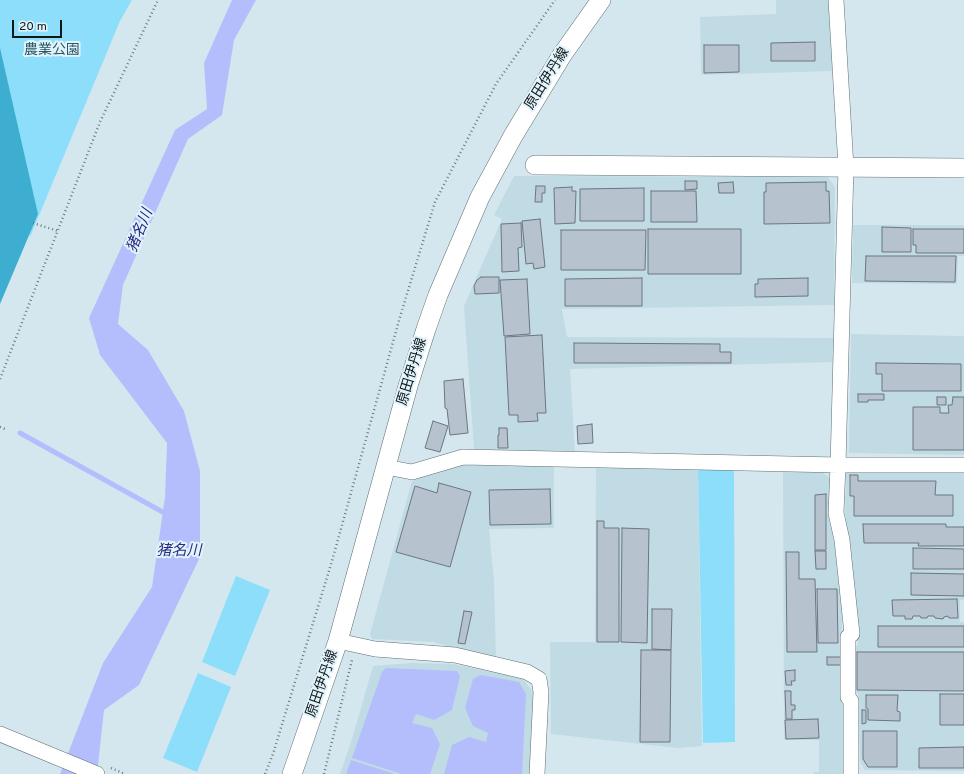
<!DOCTYPE html>
<html>
<head>
<meta charset="utf-8">
<style>
	body { margin:0 }
	#map { position:relative; width:964px; height:774px; overflow:hidden; background:#d5e7ee; font-family:Overpass,sans-serif }
	canvas { display:block }
	.scale { position:absolute; left:12px; top:20px; width:50px; height:18px; box-sizing:border-box; border:2px solid #11181a; border-top:0; padding-left:5px; font-size:12px; line-height:14px; white-space:nowrap; color:#11181a; -webkit-text-stroke:3px #e2f4fb; paint-order:stroke }
</style>
</head>
<body>
<div id="map">
<canvas width="964" height="774"></canvas>
<div class="scale">20 m</div>
</div>
<script>
const context = document.querySelector('canvas').getContext('2d');
context.lineJoin = 'round';
function paint(path, color) { context.fillStyle = color; context.fill(path, 'evenodd'); }
const poly = rows => new Path2D(rows.map(r => 'M' + r).join(''));
function trace(path, color, width, dash) { context.strokeStyle = color; context.lineWidth = width; context.lineCap = dash ? 'butt' : 'round'; context.setLineDash(dash || []); context.stroke(path); }
function write(font, color, halo, rows, align = 'center') {
  context.font = font + ' Overpass,"Noto Sans JP",sans-serif'; context.lineWidth = 4; context.setLineDash([]); context.textBaseline = 'middle'; context.strokeStyle = halo; context.fillStyle = color; for (const [text, x, y, turn = 0] of rows) {
    context.save(); context.translate(x, y); context.rotate((+turn || 0) * Math.PI / 180); context.textAlign = isNaN(turn) ? turn : align; if (halo) context.strokeText(text, 0, 0); context.fillText(text, 0, 0); context.restore();
  }
}
paint(poly([
	[776,0,829,0,833,71,701,75,700,17,776,14],
	[514,176,828,177,835,187,834,305,562,309,567,337,834,338,833,362,570,369,575,453,474,450,464,306,502,219,494,215],
	[853,225,964,225,964,256,958,256,957,284,852,283],
	[851,334,964,336,964,455,849,453],
	[463,462,554,465,554,528,489,529,494,581,496,661,434,642,372,639,370,634,412,481,446,465],
	[596,466,698,467,702,746,678,748,551,734,550,642,595,642],
	[783,470,821,471,832,480,829,520,835,541,842,614,842,701,845,715,845,774,814,774,814,772,819,772,819,740,784,740],
	[846,470,964,471,964,600,960,600,960,622,964,622,964,771,865,770,860,762,858,693,851,693,852,649,858,645,852,580,845,531],
	[412,663,453,664,522,678,534,693,530,774,340,774,352,739,373,666]
]), '#c0dbe4');
paint(poly([
	[0,0,132,0,120,21,30,237,13,173,0,156],
	[698,467,734,469,735,742,703,743],
	[236,576,270,590,235,676,202,662],
	[198,673,231,687,197,772,163,758]
]), '#8cdefa');
paint(poly([
	[0,48,38,214,0,304]
]), '#3daed0');
paint(poly([
	[232,0,256,0,234,40,222,115,188,139,123,285,118,324,148,350,184,411,200,471,200,557,139,685,104,710,97,774,60,774,103,663,152,587,165,497,167,443,100,355,89,318,175,130,207,109,204,63],
	[386,668,457,671,460,676,452,710,434,720,416,714,412,723,432,728,440,744,430,774,402,774,352,758,382,672],
	[481,675,519,682,526,694,522,774,444,774,452,745,469,737,486,742,488,733,473,726,465,708,473,679],
	[351,760,395,774,346,774]
]), '#b4befc');
trace(poly([
	[20,433,168,515]
]), '#b4befc', 5);
const building = poly([
	[815,42,815,61,771,61,771,43,815,42],
	[704,45,739,45,739,72,704,73,704,45],
	[685,181,697,181,697,189,685,190,685,181],
	[733,182,734,193,719,193,718,183,733,182],
	[826,182,826,191,829,191,830,223,764,224,764,192,766,192,766,183,826,182],
	[536,186,545,186,545,193,542,193,542,202,535,202,536,186],
	[572,187,572,191,576,191,575,223,555,224,554,188,572,187],
	[644,188,644,221,580,221,580,189,644,188],
	[651,191,696,191,697,222,651,222,651,191],
	[540,219,545,267,534,269,533,263,526,264,522,221,540,219],
	[521,223,522,247,518,248,519,271,502,272,501,224,521,223],
	[882,227,911,228,911,252,882,252,882,227],
	[648,229,741,229,741,274,648,274,648,229],
	[913,229,964,229,964,253,916,253,916,245,913,245,913,229],
	[561,230,646,230,645,270,561,270,561,230],
	[866,256,956,256,955,282,865,281,866,256],
	[481,277,499,277,499,293,475,294,474,286,477,280,481,277],
	[642,278,642,306,565,306,565,279,642,278],
	[808,278,808,296,755,297,755,284,758,284,758,279,808,278],
	[527,279,530,334,504,336,500,280,527,279],
	[542,335,546,413,537,413,538,421,518,422,518,415,509,415,505,337,542,335],
	[574,343,720,344,720,352,731,352,731,363,574,363,574,343],
	[876,363,961,364,961,391,882,391,882,374,876,374,876,363],
	[463,379,468,433,450,435,447,409,445,408,444,381,463,379],
	[858,394,884,394,884,400,868,400,868,402,858,402,858,394],
	[937,397,946,397,946,405,937,405,937,397],
	[953,397,964,397,964,450,913,450,913,407,940,407,940,413,949,413,948,405,952,405,953,397],
	[433,421,448,426,440,452,425,448,433,421],
	[592,424,593,443,578,444,577,426,592,424],
	[499,428,507,428,508,448,498,448,498,435,499,435,499,428],
	[850,475,858,475,858,481,936,481,935,495,953,495,953,516,854,516,854,496,850,496,850,475],
	[439,483,471,492,450,567,396,552,415,486,437,493,439,483],
	[550,489,551,524,490,525,489,490,550,489],
	[826,494,826,550,815,550,815,495,826,494],
	[597,521,604,521,604,528,619,528,619,642,597,642,597,521],
	[863,524,946,524,946,527,964,527,964,546,918,546,919,543,864,543,863,524],
	[622,528,649,529,647,643,621,642,622,528],
	[913,548,964,549,964,569,913,569,913,548],
	[815,551,826,551,826,569,816,569,815,551],
	[786,552,799,552,799,579,815,579,817,652,787,652,786,552],
	[911,573,964,574,964,596,911,595,911,573],
	[817,589,837,589,838,643,818,643,817,589],
	[957,599,958,618,949,618,948,616,944,617,943,619,935,618,934,616,928,616,927,618,921,618,920,616,913,616,912,619,905,619,905,616,893,616,892,600,957,599],
	[652,609,672,609,671,650,652,649,652,609],
	[464,611,472,612,465,644,458,643,464,611],
	[878,626,964,626,964,647,878,647,878,626],
	[641,650,671,650,670,742,640,742,641,650],
	[857,652,964,652,964,691,857,690,857,652],
	[827,657,841,657,841,665,827,665,827,657],
	[795,670,795,681,791,681,792,685,786,685,785,671,795,670],
	[785,691,791,691,791,705,795,705,795,710,792,710,792,719,786,719,785,691],
	[940,694,964,694,964,725,940,725,940,694],
	[866,695,898,695,897,711,900,712,900,721,868,720,868,709,866,708,866,695],
	[862,710,866,710,866,723,862,724,862,710],
	[818,719,819,738,786,739,785,720,818,719],
	[863,731,897,731,897,767,868,767,863,759,863,731],
	[964,747,964,768,919,768,919,748,964,747]
]);
paint(building, '#b6c2ce');
trace(building, '#6b7681', 1);
const minor = poly([
	[386,467,412,472,463,457,838,465,846,167,836,0],
	[338,641,375,649,455,655,527,672,539,679,541,692,537,774],
	[0,734,97,774],
	[851,774,851,701,848,697,848,637,852,634,842,540,836,513,838,465,964,465]
]);
const tertiary = poly([
	[535,165,964,168],
	[292,774,298,757,338,641,408,386,426,329,438,295,480,197,513,136,562,55,601,0]
]);
trace(minor, '#5f6f74', 16);
trace(tertiary, '#5f6f74', 20);
trace(poly([
	[33,223,58,231],
	[0,379,100,122,158,0],
	[0,427,5,429],
	[111,768,125,774],
	[265,774,273,754,332,561,400,317,435,202,496,84,555,0],
	[324,774,352,660]
]), '#6e7a7f', 2.5, [1, 3]);
trace(minor, '#fff', 15);
trace(tertiary, '#fff', 19);
write('14px', '#2a5867', '#e2f4fb', [
	["農業公園",52,51]
]);
write('14px', '#11181a', '#e2f4fb', [
	["原田伊丹線",548,79,-58],
	["原田伊丹線",413,372,-73],
	["原田伊丹線",323,684,-71]
]);
write('italic 15px', '#2b2a80', '#e2f4fb', [
	["猪名川",141,231,-68],
	["猪名川",179,552]
]);
</script>
</body>
</html>
